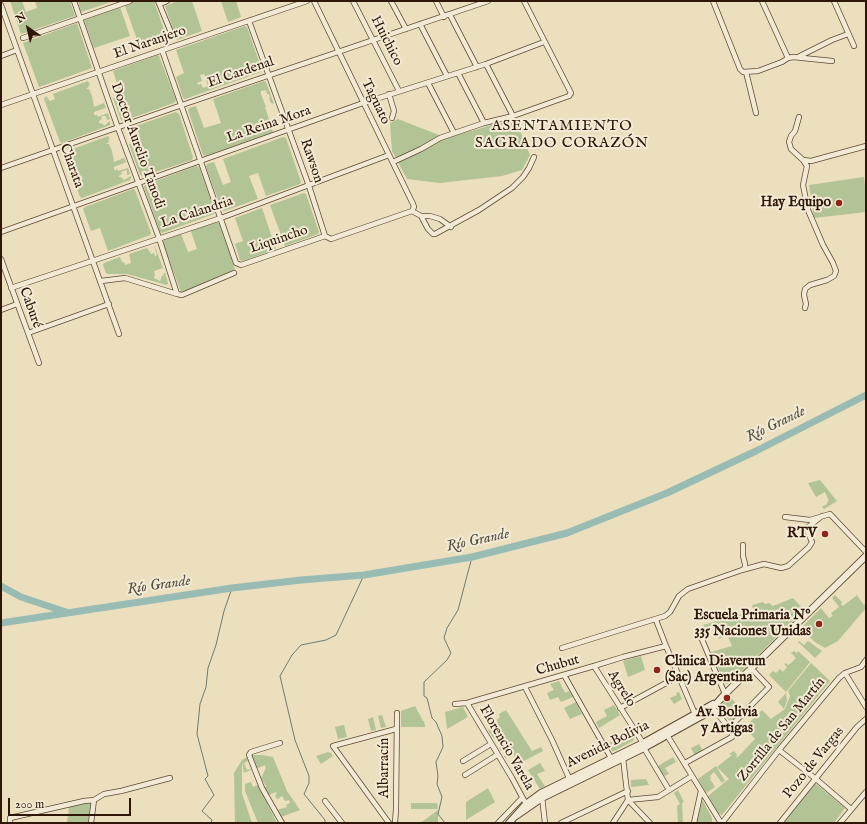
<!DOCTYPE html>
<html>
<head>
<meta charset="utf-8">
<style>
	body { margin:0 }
	#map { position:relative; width:867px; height:824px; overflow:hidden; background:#ebdfbd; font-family:"IM FELL English",serif }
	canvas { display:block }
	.frame { position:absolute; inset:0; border:2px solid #2f1707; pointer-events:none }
	.north { position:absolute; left:8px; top:8px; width:40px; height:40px; -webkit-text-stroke:3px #f2ead4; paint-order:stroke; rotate:326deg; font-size:11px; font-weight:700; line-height:16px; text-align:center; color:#2f1707 }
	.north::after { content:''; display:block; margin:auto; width:14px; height:18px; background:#2f1707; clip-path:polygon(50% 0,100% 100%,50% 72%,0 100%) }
	.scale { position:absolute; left:8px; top:798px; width:123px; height:18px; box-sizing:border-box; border:2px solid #2f1707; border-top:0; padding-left:5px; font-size:12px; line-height:14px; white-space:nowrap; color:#2f1707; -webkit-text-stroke:3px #f2ead4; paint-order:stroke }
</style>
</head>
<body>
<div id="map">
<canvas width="867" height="824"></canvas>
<div class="frame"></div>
<div class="north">N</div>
<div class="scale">200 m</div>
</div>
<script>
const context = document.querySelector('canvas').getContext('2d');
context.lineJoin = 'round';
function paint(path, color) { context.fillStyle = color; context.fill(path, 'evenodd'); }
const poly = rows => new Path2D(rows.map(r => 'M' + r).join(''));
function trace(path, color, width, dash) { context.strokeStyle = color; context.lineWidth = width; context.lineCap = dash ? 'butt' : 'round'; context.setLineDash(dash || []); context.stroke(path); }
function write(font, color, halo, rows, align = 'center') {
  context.font = font + ' "IM FELL English",serif'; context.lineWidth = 4; context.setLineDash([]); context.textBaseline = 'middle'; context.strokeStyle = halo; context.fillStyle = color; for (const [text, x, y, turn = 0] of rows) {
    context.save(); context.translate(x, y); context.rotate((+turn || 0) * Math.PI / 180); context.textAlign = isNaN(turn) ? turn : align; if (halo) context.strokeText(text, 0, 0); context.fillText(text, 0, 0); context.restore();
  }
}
paint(poly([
	[10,1,22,1,26,12,37,8,35,1,70,1,75,16,21,34],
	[78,1,114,1,81,12],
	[130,1,154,1,166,36,139,45,124,3],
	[178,1,192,1,202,31,177,40,165,6],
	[221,1,236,1,241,17,228,22],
	[120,7,130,36,94,48,84,20],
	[77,23,92,68,39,87,23,43],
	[245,26,247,27,262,70,261,72,185,99,183,98,176,77,184,73,176,50],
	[204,74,208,86,203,88,201,84,198,85,197,83,202,81,200,75],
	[157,55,159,56,176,100,174,103,123,121,121,120,113,98,121,95,113,71],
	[88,81,90,85,88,86,89,87,86,89,89,89,92,96,94,107,104,103,106,108,94,112,94,114,96,116,97,114,98,117,108,113,110,119,107,120,106,116,103,116,101,117,102,119,99,121,99,123,103,124,104,126,110,121,110,125,62,143,60,142,44,99,45,97,46,96,50,101,55,99,53,94],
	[264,81,266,82,274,104,271,103,269,99,270,98,269,94,267,94,266,90,261,91,261,94,266,107,265,107,273,132,206,156,203,155,188,110,189,108,196,106,204,128,221,123,213,99],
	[176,112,179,114,193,157,192,160,143,176,140,175,129,144,135,142,131,128,135,127,136,130,132,131,133,135,136,134,137,137,138,137,140,136,136,126],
	[398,119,439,135,454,136,495,124,515,119,530,155,522,170,502,176,440,183,407,179,392,151,390,123],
	[108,136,110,139,108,140,109,142,106,144,109,144,112,151,114,162,124,158,126,162,114,167,114,169,116,171,117,168,118,171,128,168,130,174,127,175,127,170,123,171,121,172,122,174,119,176,119,177,121,177,124,180,131,176,131,178,130,180,82,198,80,197,64,154,65,152,66,151,70,156,75,154,73,149],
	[283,137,286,138,301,182,300,184,266,196,258,173,249,176,258,199,224,211,222,210,206,167,207,164,214,162,223,185,231,182,223,159],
	[196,166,199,167,207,189,215,212,214,214,162,233,160,232,144,187,145,185],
	[864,177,866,195,866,212,814,218,809,185],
	[133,189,135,190,151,233,150,235,108,251,100,228,91,231,83,209,85,207],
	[304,193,306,194,319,232,318,234,285,246,270,205],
	[262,208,276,249,243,261,240,260,235,244,243,241,235,218],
	[217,222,219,223,235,269,234,271,183,293,181,292,163,243,164,240,181,234,188,252,197,249,191,231],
	[154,246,155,247,163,268,154,271,155,275,154,278,160,281,162,276,164,275,163,273,165,273,168,283,167,285,127,274,108,274,106,273,103,265,104,263,120,257,122,262,124,262,125,265,131,263,129,254,147,248,151,254,154,253,155,256,157,255],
	[820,480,837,501,824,509,822,507,827,504,827,502,829,501,825,492,816,497,808,483],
	[856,594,864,605,866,603,866,608,838,641,825,648,815,642,800,629,821,608,829,618,833,616,831,613,839,607,832,598,835,595,842,602,841,604,843,606,856,596],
	[793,598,804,610,743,670,727,684,725,684,711,652,732,646,727,635,719,639,717,634,715,635,713,626,706,628,708,632,706,633,703,625,752,611,754,612,752,605,763,602,765,604,769,603,773,606],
	[799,641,804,645,808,641,822,651,815,658,798,642],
	[783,645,791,653,794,651,797,653,798,651,810,662,786,692,769,675,773,671,776,673,780,669,783,672,787,667,784,664,786,663,788,665,791,663,792,665,791,663,796,658],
	[641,656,645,670,628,677,623,661],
	[811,663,830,681,722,815,718,814,708,796,729,779,717,767,732,755,729,754,734,751,737,755,736,758,739,756,755,739,747,730,750,727,748,724,762,710,771,719,785,709,790,696,788,691],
	[712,674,714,679,700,684,698,680],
	[559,681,565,693,569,691,573,697,561,702,558,697,550,700,547,693,554,690,550,684],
	[679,692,682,699,674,704,670,698,677,695,676,693],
	[786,693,787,701,784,709,778,702],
	[730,697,743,710,731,722,719,710,719,707],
	[576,702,582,714,570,719,564,708],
	[614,705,620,715,599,728,596,722,607,716,604,710],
	[415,706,423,721,424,721,425,727,401,727,401,711],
	[463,707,468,717,447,729,445,712],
	[506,710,532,751,541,747,543,751,520,763,513,754,505,758,504,756,510,752,507,747,501,751,499,748,508,743,503,734,494,739,488,730,498,723,497,720,500,717,499,714],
	[382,715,386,727,381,728,378,716],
	[373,717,376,730,371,731,368,719],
	[344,725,347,737,338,739,335,727],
	[629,730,634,738,633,741,614,751,612,751,608,744],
	[699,744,703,751,695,756,691,748],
	[328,752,331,753,333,756,321,764,316,756],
	[250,755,262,755,273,757,287,791,300,810,281,817,277,810,287,807,286,805,290,803,289,800,285,801,282,796,278,799,276,798,275,795,277,794,276,792,269,795,265,788,266,786,261,778,266,768,265,765,256,769],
	[247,757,248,761,244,763,247,770,251,769,251,770,244,773,242,762,242,793,252,823,235,823,234,773,242,760],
	[673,757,676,762,665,768,669,774,664,776,658,766],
	[540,763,545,771,537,774,545,786,540,789,528,770],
	[716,766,725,781,722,783,714,772,710,776,711,778,710,779,715,787,706,793,698,779],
	[646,779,649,785,631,787,631,780],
	[251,782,253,787,258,785,277,823,258,823,245,791,245,784],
	[813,784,816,784,845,808,834,823,781,823],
	[488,788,495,802,466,820,466,802],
	[678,790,684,802,682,803,683,823,678,823,677,806,680,804,674,793],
	[89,801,91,802,88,823,65,823,67,823,69,807],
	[702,801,703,801,712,818,712,823,697,823],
	[411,803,437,803,438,809,411,809],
	[438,810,438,823,420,823,430,816]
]), '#b2c395');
trace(poly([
	[211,823,212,820,202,811,214,795,205,779,208,776,197,734,200,704,206,687,208,668,216,645,224,611,232,588],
	[325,823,325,820,304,794,309,783,309,776,295,740,280,676,292,655,301,645,326,640,336,635,364,575],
	[445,823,438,814,442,797,437,784,438,776,436,762,443,747,442,736,436,722,432,718,427,698,424,696,424,682,447,660,451,653,444,638,447,628,458,610,472,557]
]), '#6e7a6f', 1);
trace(poly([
	[1,586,21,597,66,612],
	[1,623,232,588,301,580,364,575,472,557,567,533,667,493,756,451,866,395]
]), '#98bcb4', 7);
const minor = poly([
	[74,1,118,128,159,238,177,294,182,295,234,273],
	[158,1,170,30],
	[314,1,413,204,414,207,412,211],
	[353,1,399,91],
	[391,1,406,29],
	[436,1,444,17],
	[713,1,740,69,743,72,758,71,782,62,788,58,793,57,832,61],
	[762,1,788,58],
	[834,1,854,46],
	[160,4,167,1],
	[1,5,119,334],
	[450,15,477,67],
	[249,21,309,186,325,236,331,239,412,211],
	[420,24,447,76],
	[23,38,130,1],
	[162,50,236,263,241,265,325,236],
	[1,56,17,50],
	[798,57,832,40,848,34],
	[486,64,513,116],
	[746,72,756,113],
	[458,73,484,123],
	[428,83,454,133],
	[389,94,394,111,392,118],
	[1,105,307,1],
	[799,117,795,131,791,136,789,142,791,149,803,160,811,161,866,146],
	[803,160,807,166,803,185,808,210,823,245,833,263,836,271,834,276,827,280,810,285,805,289,804,295,806,304,805,308],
	[393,162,421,149,440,138,484,123,513,116,569,96,571,93,524,1],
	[1,168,182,105,488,1],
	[412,211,421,216,428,229,433,234,435,234,479,210,512,188,523,177,529,168,534,157],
	[421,216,430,216,440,219,451,227],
	[1,232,363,103,486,64,544,42],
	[1,259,39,363],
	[101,281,125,278,177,294],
	[11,288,221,218,389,155],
	[1,310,17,304],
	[28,333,109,304],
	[785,517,810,520,830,514,866,552],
	[742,570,764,564,781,568,788,566,809,547,812,542,807,530,808,527,822,516],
	[656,620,666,646,695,714],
	[698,630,725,694],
	[562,648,665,616,670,612,679,596,688,589,742,570,745,568,745,564,743,556,743,545],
	[594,666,643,743],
	[845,673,866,707],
	[564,675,611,758],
	[525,687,552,740,569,778],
	[467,703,512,778,526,804],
	[455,704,467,703,594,666,623,657,666,646],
	[620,708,679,676],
	[729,728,769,687,751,668],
	[667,735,721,823],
	[280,743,251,752,249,755,262,788,282,823],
	[644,748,669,790],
	[779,750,816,779,851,809],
	[623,758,628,800,650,823],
	[463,761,491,744],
	[685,763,732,737,732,733,729,728,713,708],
	[465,775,497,755],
	[542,797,545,823],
	[325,801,342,823],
	[10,823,10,818,84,801,94,800,104,794,121,791,170,778],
	[91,823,94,800],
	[389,823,333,746,396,729],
	[395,823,396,809,397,713],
	[498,823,522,798],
	[561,823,628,791],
	[613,823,628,800,658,797,692,776],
	[694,823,701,791],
	[722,823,779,750,839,678,845,673,861,667,866,660],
	[780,823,857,727,866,719],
	[840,823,866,792]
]);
const tertiary = poly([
	[516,816,542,798,644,748,709,712,725,694,866,556],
	[509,823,526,804,541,793,643,743,713,704]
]);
trace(minor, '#5e4934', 6);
trace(tertiary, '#5e4934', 8);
trace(minor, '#f2ead4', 4.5);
trace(tertiary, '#f2ead4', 6);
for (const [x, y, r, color] of [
	[839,203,4,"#8f2418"],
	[825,534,4,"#8f2418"],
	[819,624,4,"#8f2418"],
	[657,670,4,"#8f2418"],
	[727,698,4,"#8f2418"]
]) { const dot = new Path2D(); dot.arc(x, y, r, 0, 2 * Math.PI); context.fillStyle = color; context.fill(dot); trace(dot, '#f2ead4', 1.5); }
write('14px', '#2f1707', '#f2ead4', [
	["Huichico",386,41,63],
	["El Naranjero",150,43,-19],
	["El Cardenal",241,73,-19],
	["Taguato",375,102,64],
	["La Reina Mora",269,125,-19],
	["Doctor Aurelio Tanodi",137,146,70],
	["Rawson",311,161,71],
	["Charata",71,166,70],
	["La Calandria",197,213,-18],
	["Liquincho",279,240,-19],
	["Caburé",30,308,70],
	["Chubut",558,666,-16],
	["Agrelo",621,689,58],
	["Zorrilla de San Martín",782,730,-51],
	["Avenida Bolivia",608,745,-26],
	["Florencio Varela",506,748,60],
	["Pozo de Vargas",814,763,-51],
	["Albarracín",385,768,-90]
]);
write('bold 14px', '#2f1707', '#f2ead4', [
	["Hay Equipo",831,203],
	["RTV",817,534],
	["Escuela Primaria Nº",811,616],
	["335 Naciones Unidas",811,632],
	["Clinica Diaverum",665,662,"left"],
	["(Sac) Argentina",665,678,"left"],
	["Av. Bolivia",727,713,"center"],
	["y Artigas",727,729,"center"]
], 'right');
context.letterSpacing = '1px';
write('15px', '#2f1707', '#f2ead4', [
	["ASENTAMIENTO",562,127],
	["SAGRADO CORAZÓN",562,144]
]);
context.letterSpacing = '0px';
write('italic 15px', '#545144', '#f2ead4', [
	["Río Grande",776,425,-26],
	["Río Grande",478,541,-12],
	["Río Grande",159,586,-8]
]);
</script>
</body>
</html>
